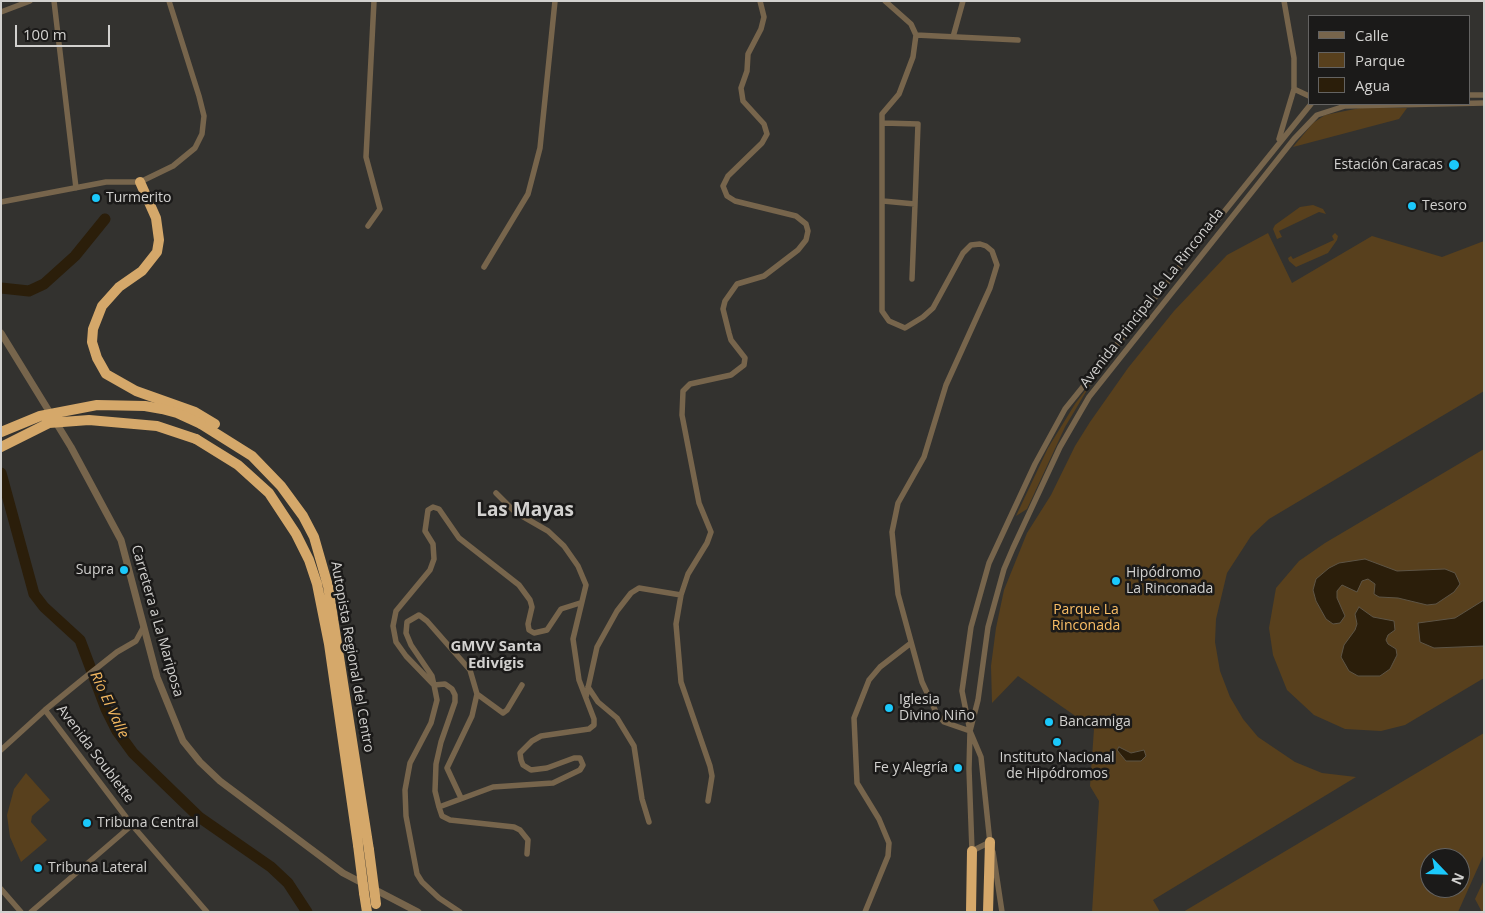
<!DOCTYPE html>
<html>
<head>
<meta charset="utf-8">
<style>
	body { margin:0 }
	#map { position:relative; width:1485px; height:913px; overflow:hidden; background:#33322f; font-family:"Open Sans",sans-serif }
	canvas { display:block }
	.frame { position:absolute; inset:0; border:2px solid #d2d1cf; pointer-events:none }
	.legend { position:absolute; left:1308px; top:15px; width:162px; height:90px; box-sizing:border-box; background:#1b1a19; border:1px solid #646362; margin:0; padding:6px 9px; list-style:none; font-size:15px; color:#d2d1cf }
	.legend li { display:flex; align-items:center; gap:10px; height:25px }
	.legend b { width:25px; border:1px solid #646362 }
	.north { position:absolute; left:1420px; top:848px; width:50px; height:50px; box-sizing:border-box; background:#1b1a19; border:1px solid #646362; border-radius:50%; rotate:114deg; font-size:14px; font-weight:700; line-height:20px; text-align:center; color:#d2d1cf }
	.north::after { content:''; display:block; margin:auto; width:18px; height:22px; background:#1bc9fc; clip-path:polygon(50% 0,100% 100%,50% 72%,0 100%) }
	.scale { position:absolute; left:15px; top:25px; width:95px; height:22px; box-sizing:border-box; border:2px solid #d2d1cf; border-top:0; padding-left:6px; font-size:15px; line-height:18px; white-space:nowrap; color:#d2d1cf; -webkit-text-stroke:4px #1b1a19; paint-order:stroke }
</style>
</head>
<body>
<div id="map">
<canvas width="1485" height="913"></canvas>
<div class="frame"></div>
<ul class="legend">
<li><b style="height:6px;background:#77654c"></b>Calle</li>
<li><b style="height:14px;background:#58401d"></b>Parque</li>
<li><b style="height:14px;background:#2b1e0a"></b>Agua</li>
</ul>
<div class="north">N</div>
<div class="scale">100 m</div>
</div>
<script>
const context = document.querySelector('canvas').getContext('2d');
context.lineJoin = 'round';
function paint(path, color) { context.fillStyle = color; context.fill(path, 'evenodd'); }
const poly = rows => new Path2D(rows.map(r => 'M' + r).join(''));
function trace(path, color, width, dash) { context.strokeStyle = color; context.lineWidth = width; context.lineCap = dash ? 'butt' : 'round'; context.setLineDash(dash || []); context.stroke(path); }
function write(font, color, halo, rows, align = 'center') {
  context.font = font + ' "Open Sans",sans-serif'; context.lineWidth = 5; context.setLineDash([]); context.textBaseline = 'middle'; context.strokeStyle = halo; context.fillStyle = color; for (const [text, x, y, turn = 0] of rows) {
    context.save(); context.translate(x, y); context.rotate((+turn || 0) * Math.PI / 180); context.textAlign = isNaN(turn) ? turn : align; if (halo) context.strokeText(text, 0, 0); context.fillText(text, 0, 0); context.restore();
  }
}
paint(poly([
	[1360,108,1407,108,1399,119,1293,147,1313,123,1325,115],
	[1313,205,1323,209,1326,214,1319,212,1279,231,1282,237,1277,239,1273,229,1275,225,1300,207],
	[1268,233,1292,283,1372,236,1442,257,1484,241,1484,391,1269,519,1251,536,1227,573,1216,619,1215,642,1220,671,1230,697,1243,719,1258,737,1295,762,1322,773,1356,777,1153,900,1160,912,1092,912,1099,801,1090,786,1094,729,1018,676,992,703,991,666,996,628,1004,590,1027,533,1051,495,1075,446,1090,422,1128,368,1174,311,1227,255],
	[1335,233,1338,236,1337,240,1328,253,1296,267,1289,261,1288,258,1291,256,1293,259,1334,240,1332,236],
	[1115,351,1087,390,1065,427,1027,509,1016,516,1048,448,1075,404],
	[1484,449,1484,678,1405,725,1381,731,1345,729,1314,715,1287,690,1273,655,1269,628,1276,588,1299,561,1325,543],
	[1484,733,1484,854,1458,912,1183,912],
	[1430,858,1460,858,1460,888,1430,888],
	[26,773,50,800,32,816,31,822,47,840,21,862,10,837,7,815,14,789],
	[1484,880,1484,912,1482,912,1475,899]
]), '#58401d');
const water = poly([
	[1365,559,1397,571,1445,569,1455,573,1460,584,1454,592,1436,604,1427,605,1398,598,1379,597,1374,594,1375,584,1368,579,1362,581,1357,592,1342,585,1337,591,1337,598,1345,616,1340,623,1333,624,1326,619,1316,601,1313,590,1316,579,1329,568,1339,563,1365,559],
	[1484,600,1484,646,1434,648,1420,642,1418,623,1455,618,1484,600],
	[1359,607,1373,617,1394,621,1395,630,1388,635,1386,640,1388,644,1396,649,1397,655,1390,669,1380,676,1358,676,1349,671,1341,657,1344,645,1355,630,1357,624,1355,614,1359,607],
	[1119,747,1131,753,1144,750,1146,756,1141,761,1126,761,1117,750,1119,747]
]);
paint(water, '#2b1e0a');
trace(water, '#5d5445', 1);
trace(poly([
	[1,288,29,291,44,284,75,256,105,219],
	[1,473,34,594,44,607,80,640,106,709,117,731,133,753,199,817,271,867,288,883,307,912]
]), '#2b1e0a', 11);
trace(poly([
	[54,1,76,188],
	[885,1,911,24,916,35,913,57,899,94,882,114,882,311,889,321,905,328,923,317,933,308,963,253,971,245,980,244,986,246,992,251,997,265,990,288,946,385,924,457,898,503,892,532,898,594,922,682,936,712,944,722,970,731],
	[1,12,30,1],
	[916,35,1018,40],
	[953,37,963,1],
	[1294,89,1309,96],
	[1469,95,1484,95],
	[883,123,918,124,915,204,883,201],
	[1279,139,1294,89,1294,58,1284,1],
	[1,202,106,182,140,182,173,166,195,148,202,134,204,116,199,96,169,1],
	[368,226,380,209,366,157,374,1],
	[484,267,528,194,540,148,555,1],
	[912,279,915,204],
	[588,687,598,702,617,718,634,746,642,799,649,822],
	[477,694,470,670,427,621,419,615,407,622,406,633,411,645,432,676,434,685,445,684,452,689,455,695,455,702,441,742,436,764,435,791,439,807,493,787,553,783,580,770,583,765,580,758,574,758,547,768,531,770,523,765,521,760,520,753,532,741,541,736,589,729,594,725,594,719,579,680,573,639,586,585,578,566,564,546,548,531,515,512,496,493],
	[586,697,597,647,617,611,631,593,639,588,681,595],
	[45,710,132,825,207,912],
	[1,750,45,710,83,679,117,652,136,641,143,628],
	[461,798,447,768,472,716,477,694,503,713,507,710,522,685],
	[708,801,712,776,710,766,681,682,676,624,681,595,688,574,707,543,711,532,699,503,682,415,683,391,690,384,731,375,744,365,745,358,731,340,729,333,723,309,725,301,737,284,764,276,798,250,806,240,808,231,806,224,796,216,735,201,727,196,723,186,728,176,762,143,767,134,764,124,743,101,741,88,747,71,748,54,761,29,764,17,760,1],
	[439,807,442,816,450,820,514,827,520,830,528,840,527,854],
	[990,842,972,851,969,769,970,731,978,700,988,627,1004,569,1013,548,1060,447,1089,397,1294,139,1317,115,1345,106,1484,103],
	[990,843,981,757,970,731,962,691,971,627,989,563,1035,464,1065,409,1311,104],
	[993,852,1002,912],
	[1,889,21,912],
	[31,912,132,825],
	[460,912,439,898,422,882,417,874,406,816,405,790,410,763,431,723,437,700,434,685,406,656,396,642,393,626,396,611,430,570,434,559,433,544,425,531,428,510,433,507,439,509,459,538,519,585,530,600,532,607,528,624,529,630,534,633,547,630,561,609,580,603],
	[865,912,888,856,889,843,879,819,857,783,854,718,869,680,880,667,911,643]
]), '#77654c', 5.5);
trace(poly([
	[1,333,71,447,121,540,157,677,183,741,200,762,220,781,343,873,418,912]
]), '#77654c', 7);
trace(poly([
	[140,182,156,218,159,240,157,252,142,271,119,287,102,306,93,329,92,342,97,358,106,374,136,391,195,412,215,424],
	[201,424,252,456,281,486,303,516,314,537,328,586,369,850],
	[196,439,238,465,269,493,296,534,309,560,317,584,329,644,358,845],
	[364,893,367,912],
	[971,912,972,851],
	[988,912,990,842]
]), '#d5a86a', 10);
trace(poly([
	[1,432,40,416,97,405,145,406,162,409,177,413,201,424],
	[1,447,49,423,89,420,157,426,196,439],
	[358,845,364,893],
	[369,850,376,904]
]), '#d5a86a', 10);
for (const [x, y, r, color] of [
	[1454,165,6,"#1bc9fc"],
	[96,198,5,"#1bc9fc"],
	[1412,206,5,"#1bc9fc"],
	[124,570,5,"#1bc9fc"],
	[1116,581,5,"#1bc9fc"],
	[889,708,5,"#1bc9fc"],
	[1049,722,5,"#1bc9fc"],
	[1057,742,5,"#1bc9fc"],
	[958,768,5,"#1bc9fc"],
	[87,823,5,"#1bc9fc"],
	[38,868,5,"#1bc9fc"]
]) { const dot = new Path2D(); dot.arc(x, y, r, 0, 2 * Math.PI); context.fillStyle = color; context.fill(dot); trace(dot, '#1b1a19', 2); }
write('14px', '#d2d1cf', '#1b1a19', [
	["Estación Caracas",1443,165,"right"],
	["Turmerito",106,198],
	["Tesoro",1422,206],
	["Supra",114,570,"right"],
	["Hipódromo",1126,573],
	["La Rinconada",1126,589],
	["Iglesia",899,700],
	["Divino Niño",899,716],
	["Bancamiga",1059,722],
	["Instituto Nacional",1057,758,"center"],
	["de Hipódromos",1057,774,"center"],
	["Fe y Alegría",948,768,"right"],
	["Tribuna Central",97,823],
	["Tribuna Lateral",48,868]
], 'left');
write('14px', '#d2d1cf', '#1b1a19', [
	["Avenida Principal de La Rinconada",1152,298,-52],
	["Carretera a La Mariposa",157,621,74],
	["Autopista Regional del Centro",352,657,80],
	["Avenida Soublette",95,754,53]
]);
write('14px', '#fbbf67', '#1b1a19', [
	["Parque La",1086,610],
	["Rinconada",1086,626]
]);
write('bold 15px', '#d2d1cf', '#1b1a19', [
	["GMVV Santa",496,647],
	["Edivígis",496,664]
]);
write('italic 15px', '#f4b860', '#1b1a19', [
	["Río El Valle",109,705,65]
]);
write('bold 19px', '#d2d1cf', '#1b1a19', [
	["Las Mayas",525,511]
]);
</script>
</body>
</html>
